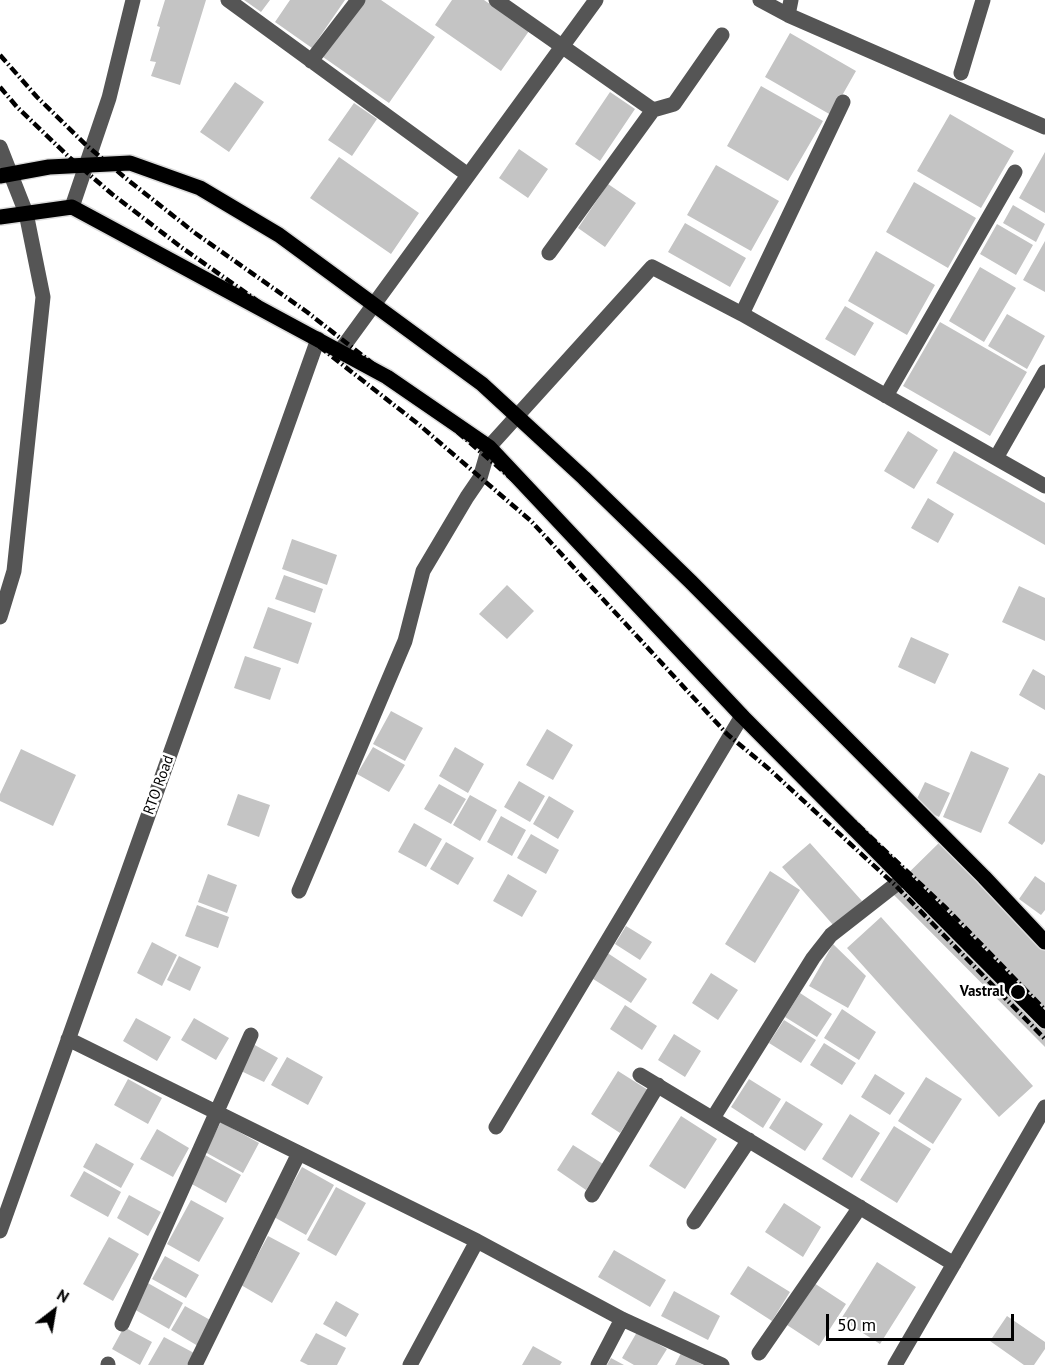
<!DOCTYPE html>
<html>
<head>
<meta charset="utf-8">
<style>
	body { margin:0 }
	#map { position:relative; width:1045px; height:1365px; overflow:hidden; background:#fff; font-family:"PT Sans",sans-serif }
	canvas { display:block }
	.north { position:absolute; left:24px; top:1281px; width:60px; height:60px; -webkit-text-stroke:4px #fff; paint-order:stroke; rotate:31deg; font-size:16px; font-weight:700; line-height:24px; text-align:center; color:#000 }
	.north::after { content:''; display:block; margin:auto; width:21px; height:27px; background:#000; clip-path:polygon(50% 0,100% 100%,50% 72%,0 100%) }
	.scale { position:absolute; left:826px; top:1314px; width:188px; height:27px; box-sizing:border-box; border:3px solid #000; border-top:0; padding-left:8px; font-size:18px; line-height:21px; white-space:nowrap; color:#000; -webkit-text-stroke:4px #fff; paint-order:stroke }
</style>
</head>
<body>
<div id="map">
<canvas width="1045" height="1365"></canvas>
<div class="north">N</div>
<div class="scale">50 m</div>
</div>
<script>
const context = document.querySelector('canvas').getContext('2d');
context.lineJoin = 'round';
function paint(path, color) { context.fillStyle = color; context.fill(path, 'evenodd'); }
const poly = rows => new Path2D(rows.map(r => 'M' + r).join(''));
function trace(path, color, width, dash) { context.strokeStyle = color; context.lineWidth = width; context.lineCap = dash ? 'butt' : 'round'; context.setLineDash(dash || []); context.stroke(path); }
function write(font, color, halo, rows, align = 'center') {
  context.font = font + ' "PT Sans",sans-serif'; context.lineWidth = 5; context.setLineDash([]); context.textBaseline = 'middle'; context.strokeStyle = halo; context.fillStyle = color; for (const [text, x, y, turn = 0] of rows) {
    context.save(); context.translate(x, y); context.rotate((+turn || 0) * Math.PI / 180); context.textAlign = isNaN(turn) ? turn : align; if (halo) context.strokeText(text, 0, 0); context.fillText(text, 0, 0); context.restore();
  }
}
paint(poly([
	[165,0,206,0,180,85,151,76,156,62,150,61,160,27,157,26],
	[244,0,270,0,261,12],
	[290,0,345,0,312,48,275,22],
	[363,0,381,0,435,37,389,103,323,57],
	[452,0,484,0,529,31,501,71,435,25],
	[790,33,856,71,831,115,765,77],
	[235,82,264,102,229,152,200,132],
	[761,86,823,121,788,181,727,146],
	[610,92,635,109,600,161,575,144],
	[354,103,377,119,352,156,328,140],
	[950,114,1014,151,981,208,917,171],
	[519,149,548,169,528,198,499,178],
	[1045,152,1045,213,1019,198],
	[339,157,419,213,391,254,310,198],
	[716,165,779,201,751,251,687,215],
	[914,182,976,218,948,268,886,232],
	[608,184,636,203,605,247,578,228],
	[1013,205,1045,224,1036,242,1003,223],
	[685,223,746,258,730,287,668,252],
	[997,224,1033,245,1016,275,980,254],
	[1045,241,1045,292,1023,280],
	[876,251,935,285,907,335,848,301],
	[980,267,1016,288,984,342,949,321],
	[845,306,874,323,855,356,825,339],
	[1007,314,1045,336,1027,369,988,346],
	[940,322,1027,372,990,436,903,386],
	[908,431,938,450,914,489,884,471],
	[954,451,1045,503,1045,545,936,483],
	[928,498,954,514,938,543,911,528],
	[292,539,337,555,327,585,282,569],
	[284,575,323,589,315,613,275,599],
	[507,585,534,611,507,639,479,614],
	[1019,586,1045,598,1045,641,1002,622],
	[268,607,312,623,298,664,253,648],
	[911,637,949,654,935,684,898,667],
	[245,656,281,668,270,700,234,688],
	[1033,669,1045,676,1045,710,1019,695],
	[391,711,423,728,405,761,373,744],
	[547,729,573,745,553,780,526,765],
	[373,747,405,765,389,792,357,774],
	[455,747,484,764,468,793,439,776],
	[21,749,76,775,53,826,0,801,0,794],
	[971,751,1009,768,981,833,943,817],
	[1039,773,1045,776,1045,841,1042,845,1008,823],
	[519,781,545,796,530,822,504,807],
	[925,782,950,793,939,817,914,805],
	[439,784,466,799,451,824,424,809],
	[238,794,270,805,259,837,227,825],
	[470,795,497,810,480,841,453,825],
	[549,796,574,811,558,839,533,824],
	[501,816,526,830,512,856,487,842],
	[414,823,442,839,426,867,398,852],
	[531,834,559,850,546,874,517,858],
	[945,837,1045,938,1045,1047,890,891],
	[446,842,474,858,458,885,430,869],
	[810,843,862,901,834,926,782,867],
	[770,871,800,890,755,963,725,944],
	[208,874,237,885,227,913,198,902],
	[508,874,537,891,522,917,493,901],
	[1035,876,1045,883,1045,910,1041,915,1019,899],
	[197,905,229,917,218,948,185,936],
	[881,917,1033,1086,999,1117,847,948],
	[626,926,652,942,640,960,615,944],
	[152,942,177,955,162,986,137,973],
	[833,944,866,976,848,1008,809,986],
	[606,952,647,979,631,1003,590,977],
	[179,956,201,967,190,991,167,980],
	[711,973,738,990,718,1020,692,1003],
	[800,993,832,1014,817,1037,785,1017],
	[625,1005,657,1026,642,1050,610,1029],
	[842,1009,876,1032,859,1060,824,1038],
	[136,1018,171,1037,157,1061,123,1041],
	[194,1018,229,1038,216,1060,181,1040],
	[784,1020,816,1040,801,1063,769,1043],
	[674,1034,701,1051,685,1077,658,1060],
	[824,1043,856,1063,842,1085,810,1065],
	[253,1044,278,1058,264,1082,239,1070],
	[287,1057,323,1077,308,1105,271,1085],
	[618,1071,648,1090,620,1133,591,1114],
	[875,1074,905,1093,890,1115,861,1097],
	[926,1077,962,1099,933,1144,898,1121],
	[128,1079,162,1098,148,1124,114,1105],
	[749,1079,781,1099,763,1128,731,1107],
	[786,1101,823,1124,805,1151,769,1128],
	[850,1114,880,1133,852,1178,822,1159],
	[681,1116,717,1139,685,1189,649,1166],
	[221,1122,259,1143,243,1173,205,1152],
	[894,1126,931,1149,897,1203,860,1180],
	[157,1129,189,1148,173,1177,140,1159],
	[96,1143,134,1164,121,1188,83,1167],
	[573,1145,603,1164,586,1190,557,1170],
	[205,1155,241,1175,226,1203,190,1183],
	[302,1167,334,1185,306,1235,274,1217],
	[84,1171,121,1192,108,1217,70,1196],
	[336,1187,366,1203,336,1256,307,1240],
	[129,1195,161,1212,148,1236,117,1218],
	[191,1200,224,1218,199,1262,167,1244],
	[784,1203,821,1227,803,1257,765,1232],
	[268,1236,300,1253,272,1303,241,1285],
	[109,1237,139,1254,113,1301,83,1284],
	[614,1250,666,1280,650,1307,598,1277],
	[165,1256,199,1275,186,1298,152,1279],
	[877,1262,916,1287,880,1344,841,1319],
	[748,1266,790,1292,772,1321,730,1294],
	[146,1282,183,1303,169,1329,132,1308],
	[814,1283,846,1304,819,1346,787,1325],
	[674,1291,720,1316,708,1340,661,1316],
	[336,1301,359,1314,346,1337,323,1324],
	[185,1306,212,1321,198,1346,171,1330],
	[1007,1316,1045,1342,1045,1349,1034,1365,1024,1365,990,1341],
	[124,1327,152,1342,140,1365,112,1349],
	[637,1332,667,1349,657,1365,634,1365,622,1358],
	[316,1333,346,1348,337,1365,308,1365,300,1361],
	[164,1337,194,1353,187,1365,148,1365],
	[533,1346,562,1362,560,1365,522,1365],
	[681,1353,703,1365,675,1365],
	[611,1358,624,1365,607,1365]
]), '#c4c4c4');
const major = poly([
	[0,176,49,167,130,163,200,188,279,235,482,384,584,478,691,582,984,877,1045,942],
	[0,217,72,207,387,377,489,447,742,716,1045,1021]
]);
trace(major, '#dbdbdb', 18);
trace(poly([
	[228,0,468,175],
	[496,0,653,110,549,253],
	[760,0,788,15,1045,127],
	[788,15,791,0],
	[311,61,358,0],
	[961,73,983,0],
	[653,110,674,104,722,35],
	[0,147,26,213,43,297,14,571,0,617],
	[72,207,109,98,133,0],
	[742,314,843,102],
	[340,351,596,0],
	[886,396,1015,172],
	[996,458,1045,372],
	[299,891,405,641,423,571,467,497,480,478,489,447,652,267,742,314,1045,486],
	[68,1039,477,1241,622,1319,722,1365],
	[640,1075,954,1264],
	[713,1118,813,958,831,935,895,885],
	[496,1127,742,716],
	[592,1195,658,1085],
	[694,1222,749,1140],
	[0,1231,318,339],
	[122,1324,251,1035],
	[759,1353,860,1207],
	[108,1365,108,1364],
	[195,1365,299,1153],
	[410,1365,477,1241],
	[598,1365,622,1319],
	[895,1365,1045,1107]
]), '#555', 15);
trace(major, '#000', 15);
trace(poly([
	[0,55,37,97,86,145,128,180,195,233,307,312,432,410,548,510,742,716,946,908,1045,1010],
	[0,87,17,107,69,157,112,194,181,247,293,326,417,423,531,521,727,734,769,769,895,885,1045,1039]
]), '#000', 4.5, [9, 3, 1.5, 3]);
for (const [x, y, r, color] of [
	[1018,992,8,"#000"]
]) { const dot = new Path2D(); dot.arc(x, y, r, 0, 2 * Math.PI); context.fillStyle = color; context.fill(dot); trace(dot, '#fff', 2); }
write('15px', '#000', '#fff', [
	["RTO Road",159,785,-70]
]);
write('bold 15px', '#000', '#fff', [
	["Vastral",1004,992]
], 'right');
</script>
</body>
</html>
